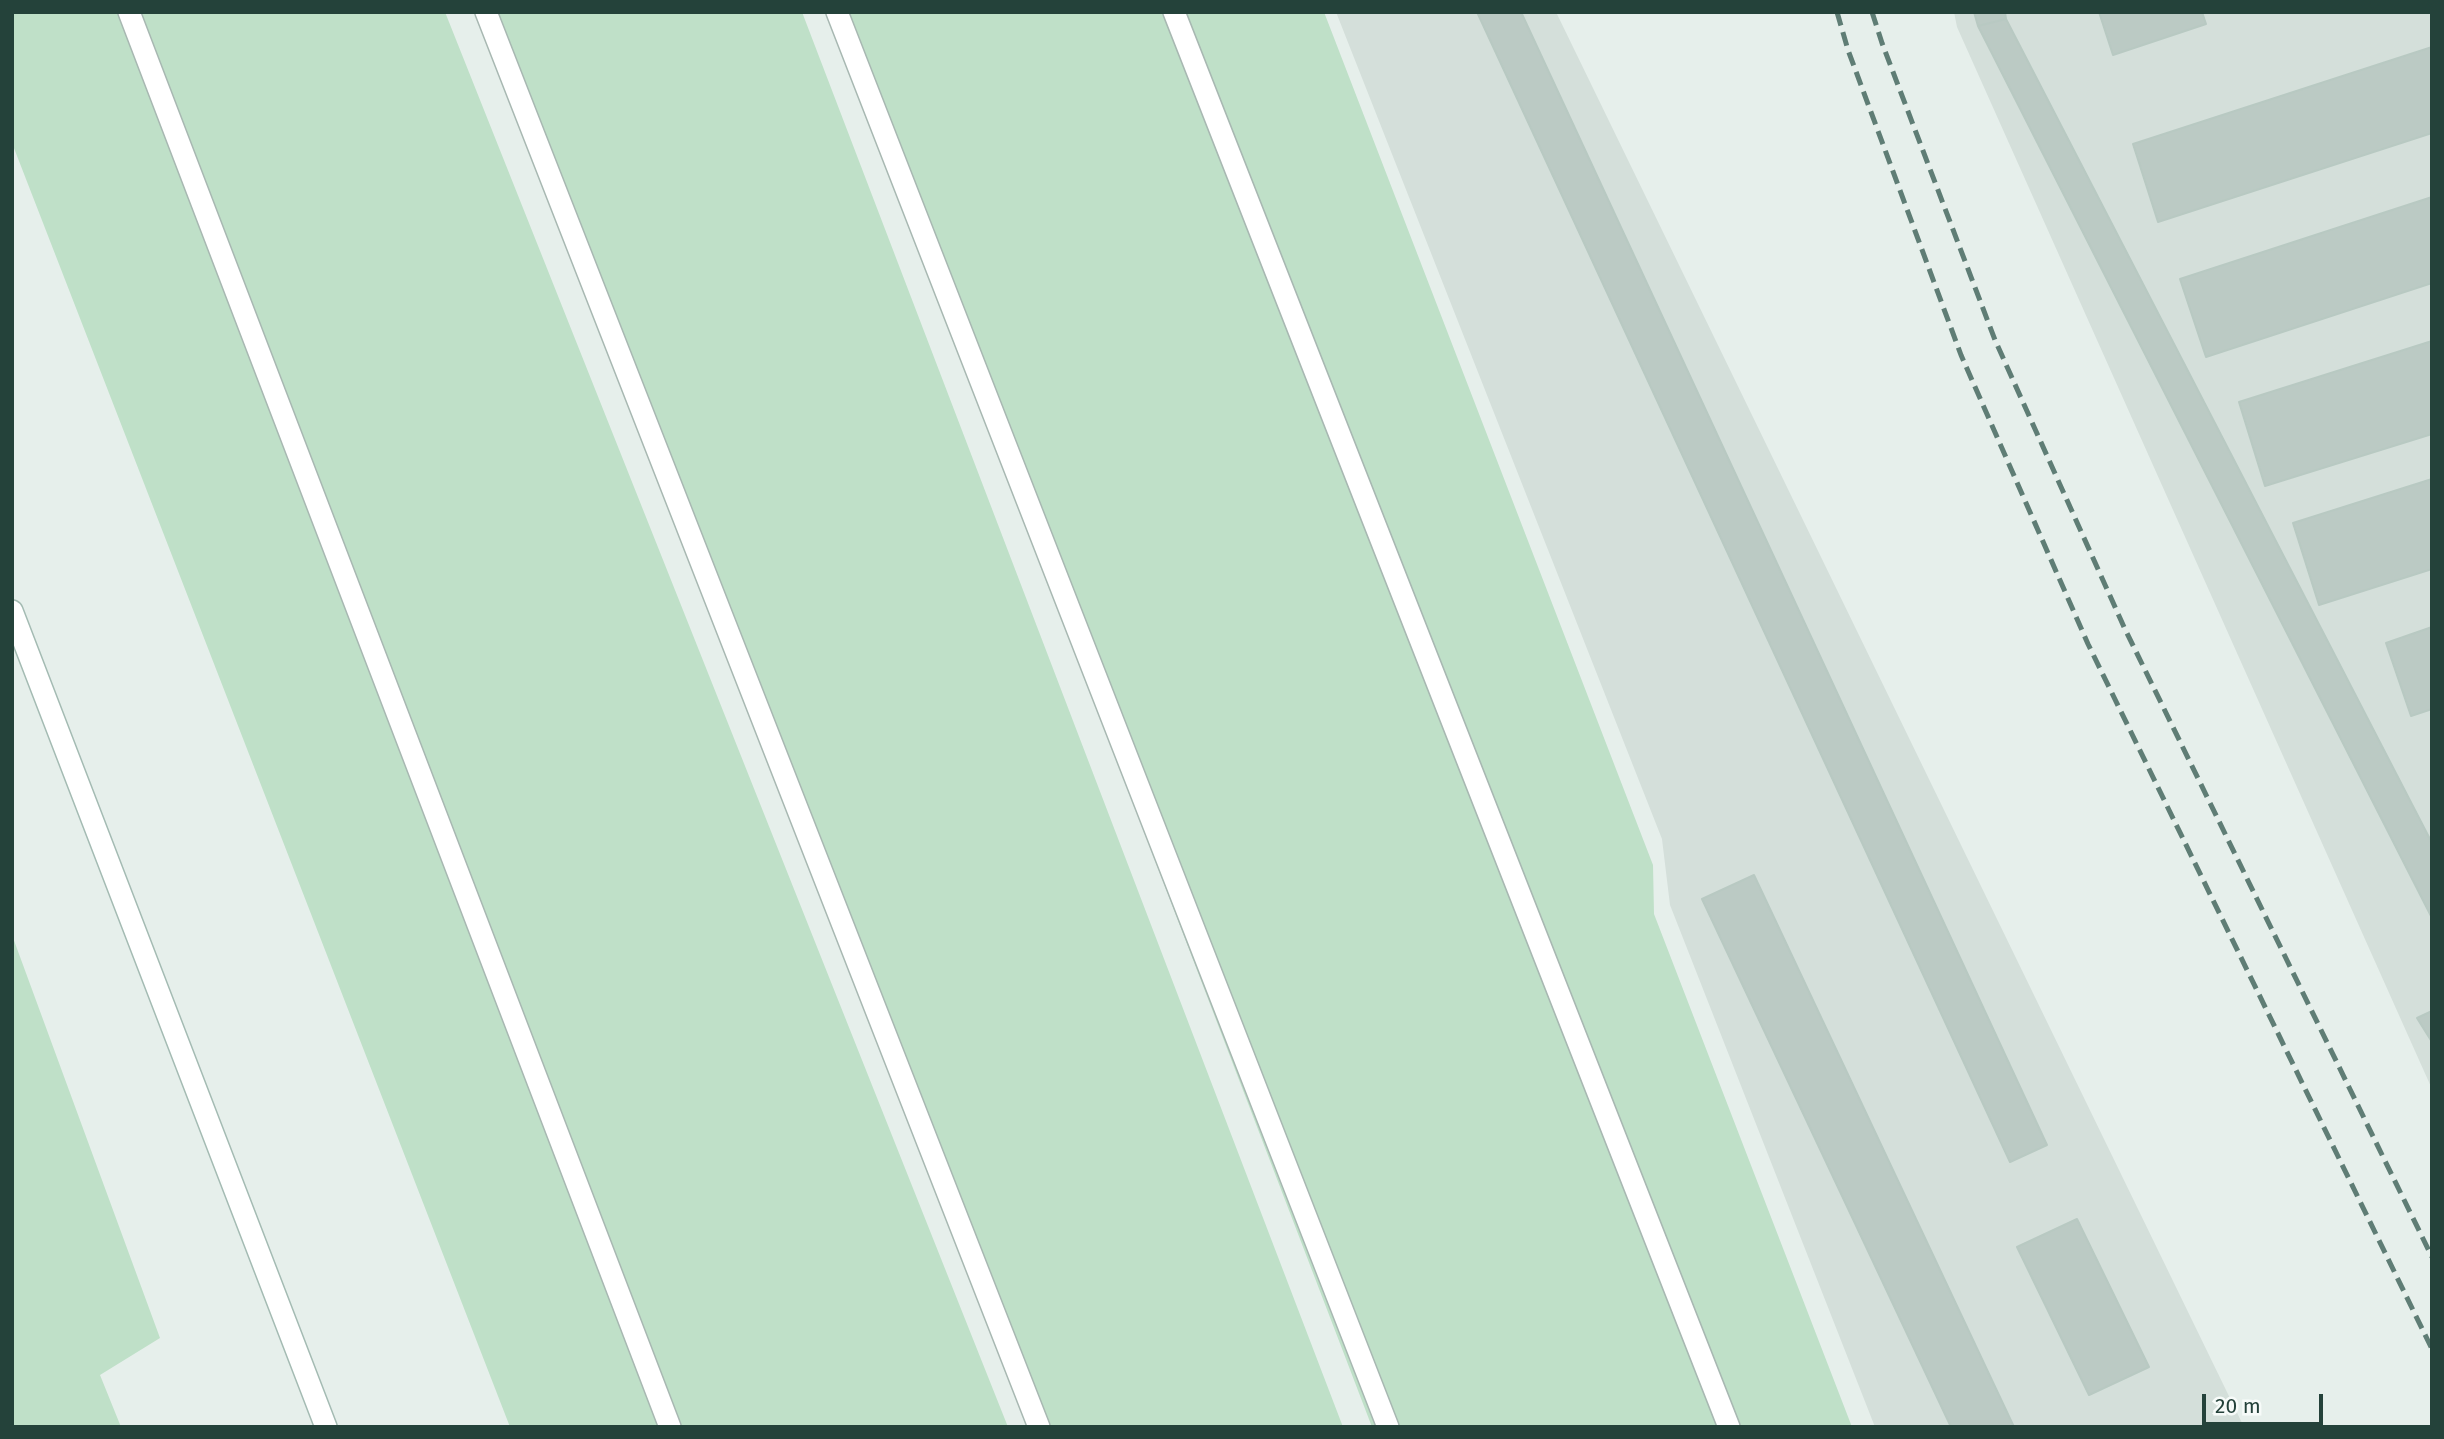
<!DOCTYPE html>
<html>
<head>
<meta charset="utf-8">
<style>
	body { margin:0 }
	#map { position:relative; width:2444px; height:1439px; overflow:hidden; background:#e6efeb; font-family:"Fira Sans",sans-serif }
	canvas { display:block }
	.frame { position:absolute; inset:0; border:14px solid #24423a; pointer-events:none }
	.scale { position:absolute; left:2202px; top:1394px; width:121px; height:32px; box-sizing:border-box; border:4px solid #24423a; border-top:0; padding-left:9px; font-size:21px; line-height:24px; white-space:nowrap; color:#24423a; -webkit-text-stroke:5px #f7fbf9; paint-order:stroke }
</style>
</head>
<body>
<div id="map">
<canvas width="2444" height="1439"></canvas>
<div class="frame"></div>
<div class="scale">20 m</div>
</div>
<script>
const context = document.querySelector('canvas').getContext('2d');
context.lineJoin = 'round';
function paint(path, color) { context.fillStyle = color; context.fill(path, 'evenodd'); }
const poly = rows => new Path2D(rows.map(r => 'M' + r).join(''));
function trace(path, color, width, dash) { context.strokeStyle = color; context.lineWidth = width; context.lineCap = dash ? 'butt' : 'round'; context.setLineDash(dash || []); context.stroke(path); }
paint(poly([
	[1336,12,1556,12,2244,1427,1875,1427,1670,905,1662,839],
	[1954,12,2432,12,2432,1089,1957,27]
]), '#d4dfda');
paint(poly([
	[12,12,445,12,1008,1427,510,1427,12,143],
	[474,12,802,12,1343,1427,1041,1427,781,789],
	[830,12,1324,12,1653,865,1654,914,1852,1427,1372,1427],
	[12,935,160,1338,100,1375,121,1427,12,1427]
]), '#bfe0c8');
const building = poly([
	[1477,12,1521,12,2047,1145,2010,1162,1477,12],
	[1974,12,2005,12,2006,19,1978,26,1974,12],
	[2099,12,2202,12,2206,24,2113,55,2099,12],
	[2006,19,2432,843,2432,918,1978,26,2006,19],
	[2432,47,2432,133,2158,222,2133,144,2432,47],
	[2432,197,2432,283,2206,357,2180,279,2432,197],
	[2432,341,2432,434,2265,486,2239,402,2432,341],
	[2432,479,2432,569,2319,605,2293,523,2432,479],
	[2432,627,2432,709,2411,716,2386,643,2432,627],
	[1754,875,2014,1427,1951,1427,1702,899,1754,875],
	[2432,1011,2432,1042,2417,1018,2432,1011],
	[2077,1219,2149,1367,2089,1395,2017,1247,2077,1219]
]);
paint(building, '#bbcac4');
trace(building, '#b8c9c2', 2);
const service = poly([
	[129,12,670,1427],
	[486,12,1039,1427],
	[837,12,1388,1427],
	[1174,12,1729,1427]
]);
const secondary = poly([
	[12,611,326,1427]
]);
trace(service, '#a8b8b2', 24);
trace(secondary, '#a4bbb3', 24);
trace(service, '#fff', 21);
trace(secondary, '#fff', 21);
trace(poly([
	[1837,12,1848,50,1961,355,2088,644,2432,1349],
	[1872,12,1882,43,1995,340,2124,627,2432,1257]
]), '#5f7d75', 5, [14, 7]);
</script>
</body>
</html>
